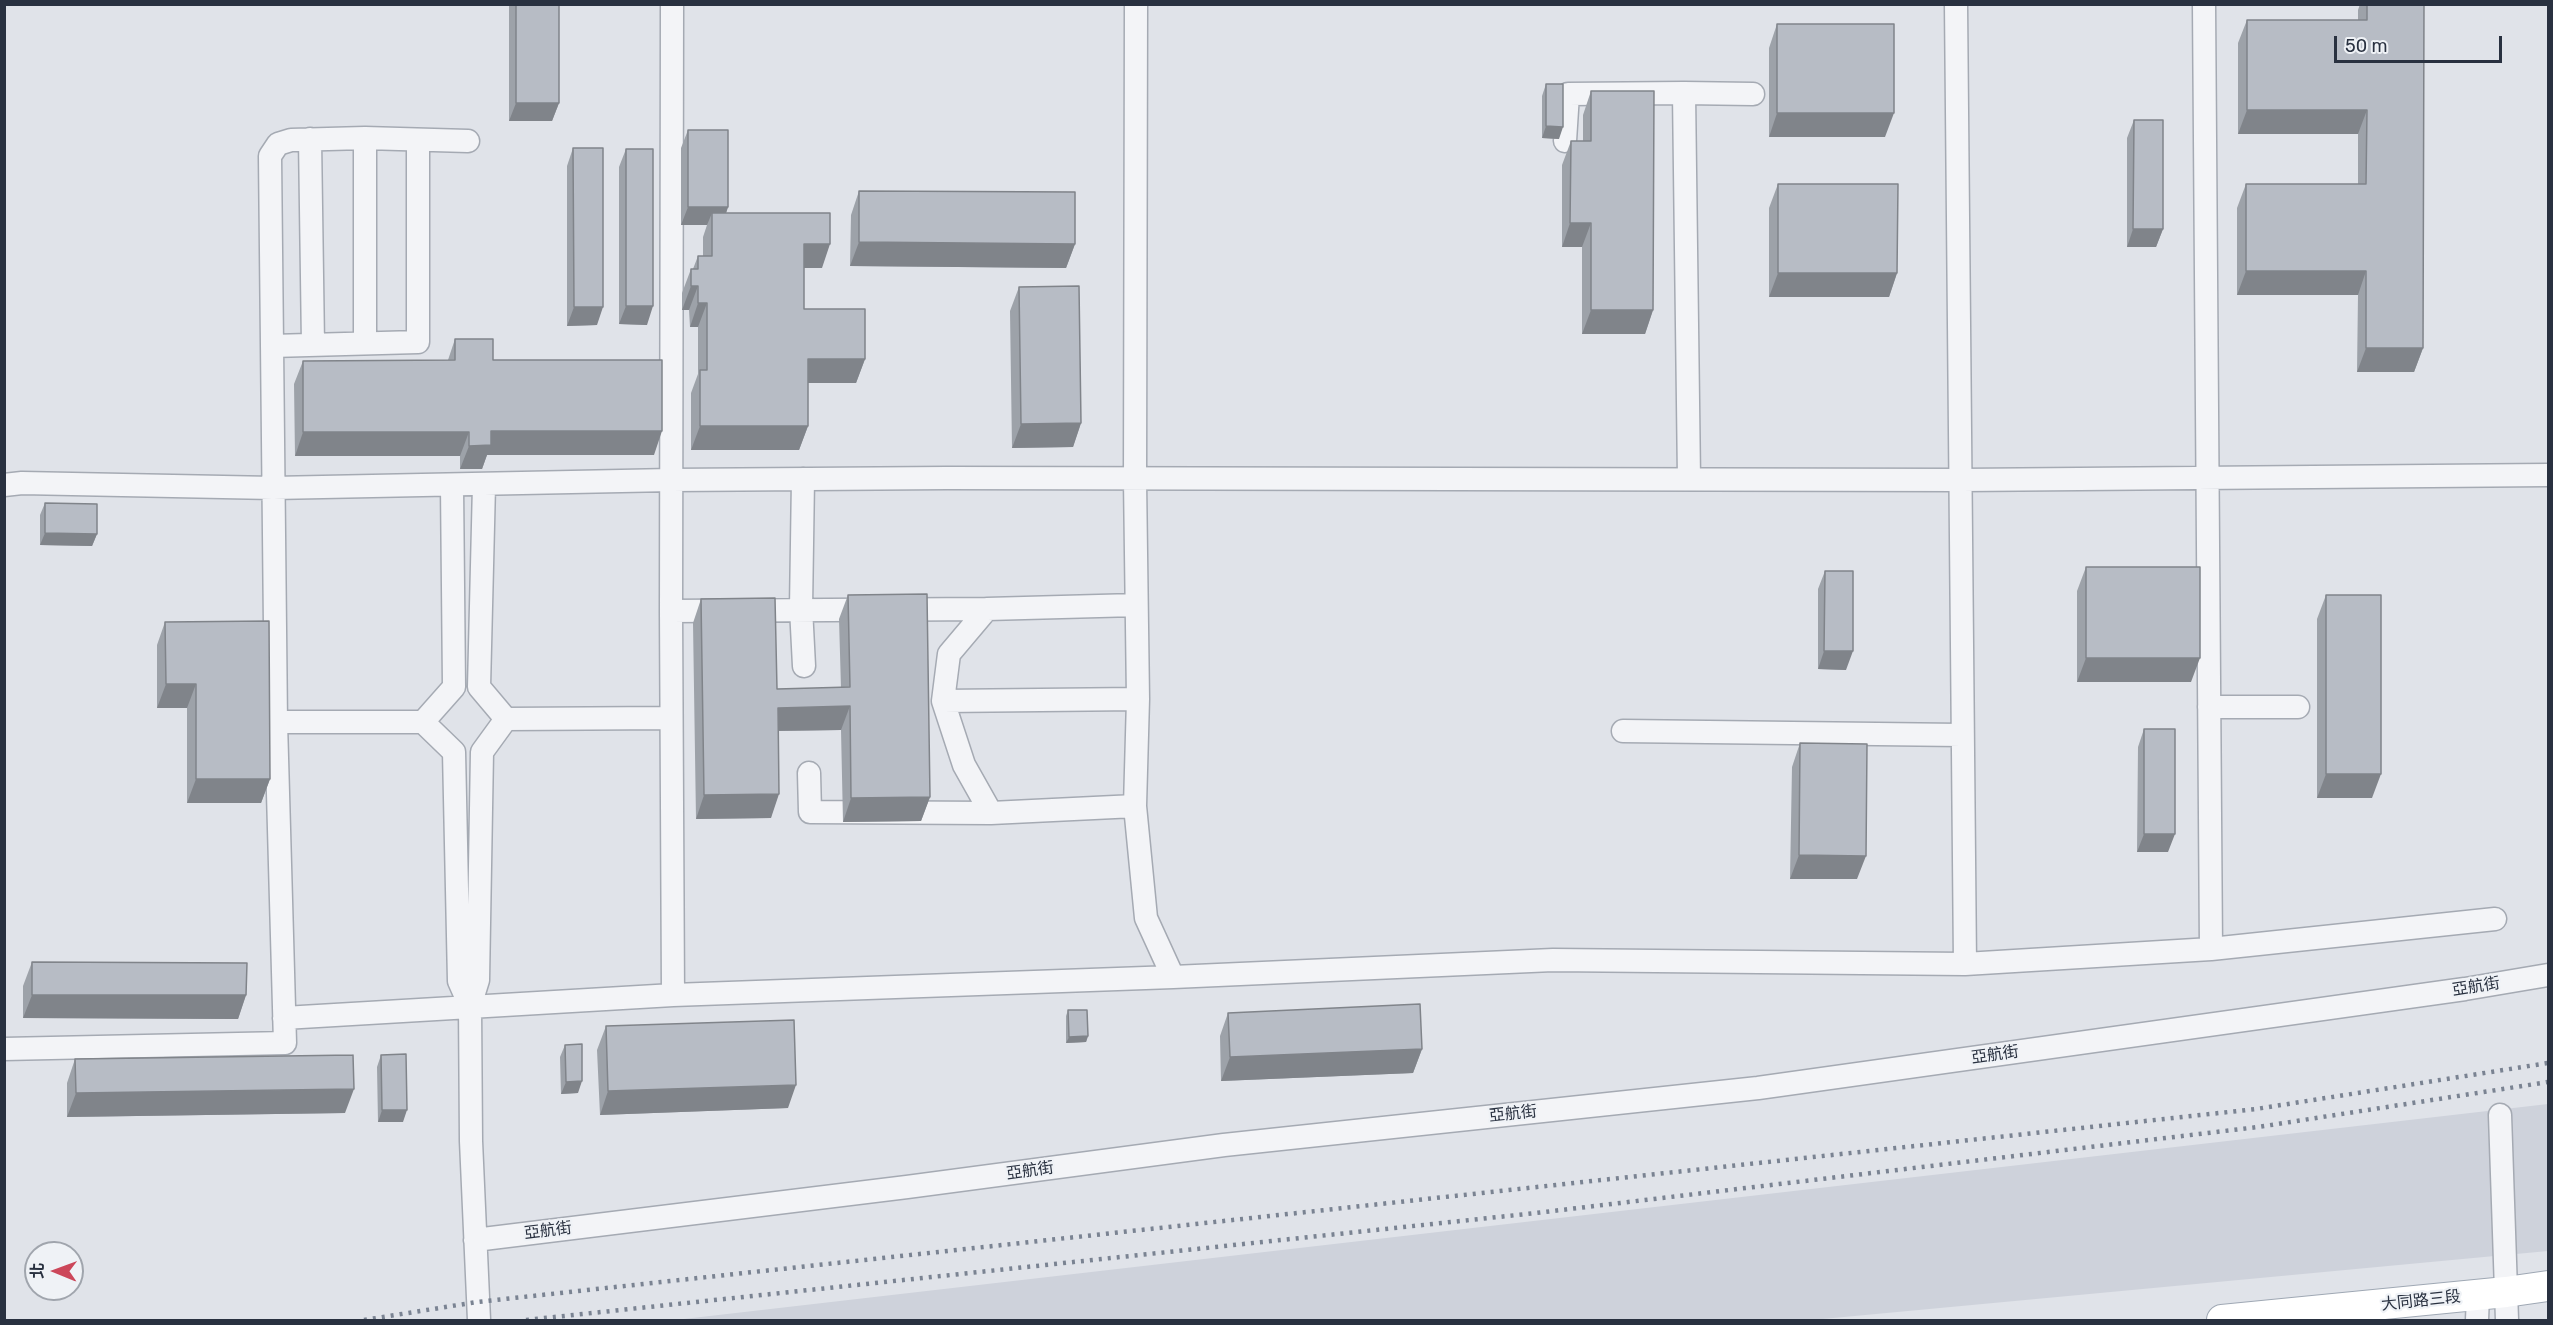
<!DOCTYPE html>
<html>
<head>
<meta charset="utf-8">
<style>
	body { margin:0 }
	#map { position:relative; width:2553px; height:1325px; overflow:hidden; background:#e0e3e9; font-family:Rubik,"Noto Sans TC",sans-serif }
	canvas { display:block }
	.frame { position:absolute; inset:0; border:6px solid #293140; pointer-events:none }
	.north { position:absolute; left:24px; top:1241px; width:60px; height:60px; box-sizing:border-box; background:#eff2f6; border:2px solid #a0a5ad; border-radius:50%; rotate:271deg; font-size:16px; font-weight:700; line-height:24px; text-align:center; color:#293140 }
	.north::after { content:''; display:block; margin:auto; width:21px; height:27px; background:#cc475a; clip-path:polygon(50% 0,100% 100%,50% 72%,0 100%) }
	.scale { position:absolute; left:2334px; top:36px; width:168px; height:27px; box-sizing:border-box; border:3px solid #293140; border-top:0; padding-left:8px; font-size:18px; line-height:21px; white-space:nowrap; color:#293140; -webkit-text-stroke:4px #eff2f6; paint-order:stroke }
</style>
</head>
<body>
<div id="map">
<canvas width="2553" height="1325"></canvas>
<div class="frame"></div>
<div class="north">北</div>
<div class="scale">50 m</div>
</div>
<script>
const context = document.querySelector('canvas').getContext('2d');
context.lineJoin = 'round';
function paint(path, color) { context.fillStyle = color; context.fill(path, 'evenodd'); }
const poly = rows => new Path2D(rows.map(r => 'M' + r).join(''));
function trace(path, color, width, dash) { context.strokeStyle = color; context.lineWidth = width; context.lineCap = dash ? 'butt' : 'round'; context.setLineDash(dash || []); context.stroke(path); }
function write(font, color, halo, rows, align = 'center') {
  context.font = font + ' Rubik,"Noto Sans TC",sans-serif'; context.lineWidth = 4.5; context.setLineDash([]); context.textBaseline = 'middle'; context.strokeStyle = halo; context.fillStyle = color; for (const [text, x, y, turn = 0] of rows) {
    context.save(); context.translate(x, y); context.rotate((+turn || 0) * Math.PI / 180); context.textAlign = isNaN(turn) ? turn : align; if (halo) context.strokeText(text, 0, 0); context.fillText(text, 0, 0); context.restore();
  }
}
paint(poly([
	[2548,1104,2548,1251,1812,1320,675,1320]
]), '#ced2db');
const minor = poly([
	[672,4,671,611,673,995],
	[1136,4,1135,480,1138,699,1135,806,1146,918,1173,977],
	[1956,4,1965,964],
	[2204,4,2211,949],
	[1684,93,1753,94],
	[365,138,365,343],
	[310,139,313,345],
	[1565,141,1568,94,1684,93,1689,479],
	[272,346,418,342,418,140],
	[803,479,801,608,804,666],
	[4,485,22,483,273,488,671,480,947,478,1962,480,2548,475],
	[452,486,454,687,423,722,454,752,459,981,470,1006,471,1141,479,1320],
	[671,611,987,609],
	[943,701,1138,699],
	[2209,707,2298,707],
	[506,719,671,718],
	[276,722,423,722],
	[1623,731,1961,735],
	[809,773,810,812,991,813],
	[1135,806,991,813,964,765,943,701,949,654,987,609,1136,605],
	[470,1006,478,980,482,752,506,719,479,687,484,485],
	[284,1018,673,995,1173,977,1553,960,1965,964,2211,949,2495,919],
	[4,1049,285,1043,276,722,270,156,278,144,291,140,365,138,468,141],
	[2500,1115,2507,1320],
	[475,1240,907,1187,1224,1145,1758,1088,2465,989,2548,975],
	[2477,1320,2478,1295]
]);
const major = poly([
	[2222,1320,2506,1292,2548,1286]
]);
trace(minor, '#a5aab3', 25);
trace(major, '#9fa8b4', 32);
trace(minor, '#f3f4f7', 22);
trace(major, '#fff', 30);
trace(poly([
	[364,1320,477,1302,2256,1109,2548,1063],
	[526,1320,1536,1213,2258,1127,2548,1082]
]), '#7a8392', 4.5, [3, 6]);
paint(poly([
	[509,4,559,4,559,103,552,121,509,121],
	[2360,4,2424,4,2423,348,2414,372,2357,372,2358,295,2237,295,2237,208,2246,184,2358,184,2358,134,2238,134,2238,43,2247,20,2358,20,2358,10],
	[1777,24,1885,137,1769,137,1769,48],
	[1546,84,1559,139,1542,138,1542,96],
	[1591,91,1653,310,1645,334,1582,334,1582,247,1562,247,1562,165,1571,141,1583,141,1583,115],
	[2134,120,2163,229,2156,247,2127,247,2127,138],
	[688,130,728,207,726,213,822,268,804,268,804,309,865,359,856,383,808,383,808,426,799,450,691,450,691,393,698,374,698,327,690,327,689,310,682,310,682,293,691,269,693,269,698,256,703,256,703,237,707,225,681,225,681,148],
	[573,148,597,325,567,326,567,166],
	[626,149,647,325,619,324,619,167],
	[1778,184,1897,273,1889,297,1769,297,1769,208],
	[859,191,1075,244,1066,268,850,266,851,215],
	[1019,287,1081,423,1073,447,1012,448,1010,311],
	[455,339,493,360,654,455,487,455,482,469,460,469,460,456,295,456,294,384,303,361,448,360],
	[45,503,97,534,92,546,40,545,40,515],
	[2086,567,2191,682,2077,682,2077,591],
	[1825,571,1846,670,1818,669,1818,589],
	[848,595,930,797,921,821,843,822,841,730,778,731,771,818,696,819,693,623,701,599,777,689,841,688,839,619],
	[2326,595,2372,798,2317,798,2317,619],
	[165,622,270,779,261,803,187,803,187,708,157,708,157,645],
	[2144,729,2168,852,2137,852,2138,747],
	[1800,743,1857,879,1790,879,1792,767],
	[32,962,246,995,238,1019,23,1018,23,986],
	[1068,1010,1088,1036,1086,1042,1066,1043,1066,1016],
	[1228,1013,1422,1049,1413,1073,1221,1081,1220,1036],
	[606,1026,788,1108,600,1115,597,1050],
	[565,1045,578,1093,561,1094,560,1057],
	[381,1055,403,1122,378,1122,377,1067],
	[75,1059,345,1113,67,1117,67,1083]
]), '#9da2a9');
paint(poly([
	[516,103,559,103,552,121,509,121],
	[2247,110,2367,110,2358,134,2238,134],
	[1777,113,1894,113,1885,137,1769,137],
	[1546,126,1563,127,1559,139,1542,138],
	[688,207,728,207,722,225,712,213,707,225,681,225],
	[1570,223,1591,223,1582,247,1562,247],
	[2133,229,2163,229,2156,247,2127,247],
	[859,242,1075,244,1066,268,850,266],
	[804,244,830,244,822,268,795,268],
	[2246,271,2366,271,2358,295,2237,295],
	[1778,273,1897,273,1889,297,1769,297],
	[691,286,698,286,689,310,682,310],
	[698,303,707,303,698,327,690,327],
	[626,306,653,306,647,325,619,324],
	[574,307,603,307,597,325,567,326],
	[1591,310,1653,310,1645,334,1582,334],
	[2366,348,2423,348,2414,372,2357,372],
	[808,359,865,359,856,383,800,383],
	[1081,423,1073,447,1012,448,1021,424],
	[700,426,808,426,799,450,691,450],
	[491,431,662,431,654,455,487,455,482,469,460,469,469,446],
	[303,432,469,432,460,456,295,456],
	[45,533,97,534,92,546,40,545],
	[1824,651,1853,651,1846,670,1818,669],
	[2086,658,2200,658,2191,682,2077,682],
	[166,684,196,684,187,708,157,708],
	[850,706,841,730,769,731,778,708],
	[2326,774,2381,774,2372,798,2317,798],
	[196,779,270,779,261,803,187,803],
	[779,794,771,818,696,819,704,795],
	[930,797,921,821,843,822,851,798],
	[2144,834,2175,834,2168,852,2137,852],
	[1799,855,1866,856,1857,879,1790,879],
	[32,995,246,995,238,1019,23,1018],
	[1088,1036,1086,1042,1066,1043,1069,1037],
	[1422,1049,1413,1073,1221,1081,1230,1057],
	[582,1081,578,1093,561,1094,566,1082],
	[796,1085,788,1108,600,1115,608,1091],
	[354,1089,345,1113,67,1117,76,1093],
	[382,1110,407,1110,403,1122,378,1122]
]), '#80848a');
const building = poly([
	[516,4,559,4,559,103,516,103,516,4],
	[2367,4,2424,4,2423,348,2366,348,2366,271,2246,271,2246,184,2366,184,2367,110,2247,110,2247,20,2367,20,2367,4],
	[1777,24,1894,24,1894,113,1777,113,1777,24],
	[1546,84,1563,84,1563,127,1546,126,1546,84],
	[1591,91,1654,91,1653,310,1591,310,1591,223,1570,223,1571,141,1591,141,1591,91],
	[2134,120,2163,120,2163,229,2133,229,2134,120],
	[688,130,728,130,728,207,688,207,688,130],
	[573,148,603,148,603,307,574,307,573,148],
	[626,149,653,149,653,306,626,306,626,149],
	[1778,184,1898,184,1897,273,1778,273,1778,184],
	[859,191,1075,192,1075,244,859,242,859,191],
	[712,213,830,213,830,244,804,244,804,309,865,309,865,359,808,359,808,426,700,426,700,370,707,370,707,303,698,303,698,286,691,286,691,269,698,269,698,256,712,256,712,213],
	[1079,286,1081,423,1021,424,1019,287,1079,286],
	[455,339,493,339,493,360,662,360,662,431,491,431,491,445,469,446,469,432,303,432,303,361,455,360,455,339],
	[45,503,97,504,97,534,45,533,45,503],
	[2086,567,2200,567,2200,658,2086,658,2086,567],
	[1825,571,1853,571,1853,651,1824,651,1825,571],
	[927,594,930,797,851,798,850,706,778,708,779,794,704,795,701,599,775,598,777,689,850,687,848,595,927,594],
	[2326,595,2381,595,2381,774,2326,774,2326,595],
	[269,621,270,779,196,779,196,684,166,684,165,622,269,621],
	[2144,729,2175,729,2175,834,2144,834,2144,729],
	[1800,743,1867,744,1866,856,1799,855,1800,743],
	[32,962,247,963,246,995,32,995,32,962],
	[1420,1004,1422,1049,1230,1057,1228,1013,1420,1004],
	[1068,1010,1087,1010,1088,1036,1069,1037,1068,1010],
	[794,1020,796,1085,608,1091,606,1026,794,1020],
	[582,1044,582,1081,566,1082,565,1045,582,1044],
	[406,1054,407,1110,382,1110,381,1055,406,1054],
	[353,1055,354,1089,76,1093,75,1059,353,1055]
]);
paint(building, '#b7bcc5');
trace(building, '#80848a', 1.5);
write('16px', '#293140', '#eff2f6', [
	["亞航街",2476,987,-9],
	["亞航街",1995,1055,-8],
	["亞航街",1513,1114,-6],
	["亞航街",1030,1171,-8],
	["亞航街",548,1231,-7],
	["大同路三段",2421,1301,-6]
]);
</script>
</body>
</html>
